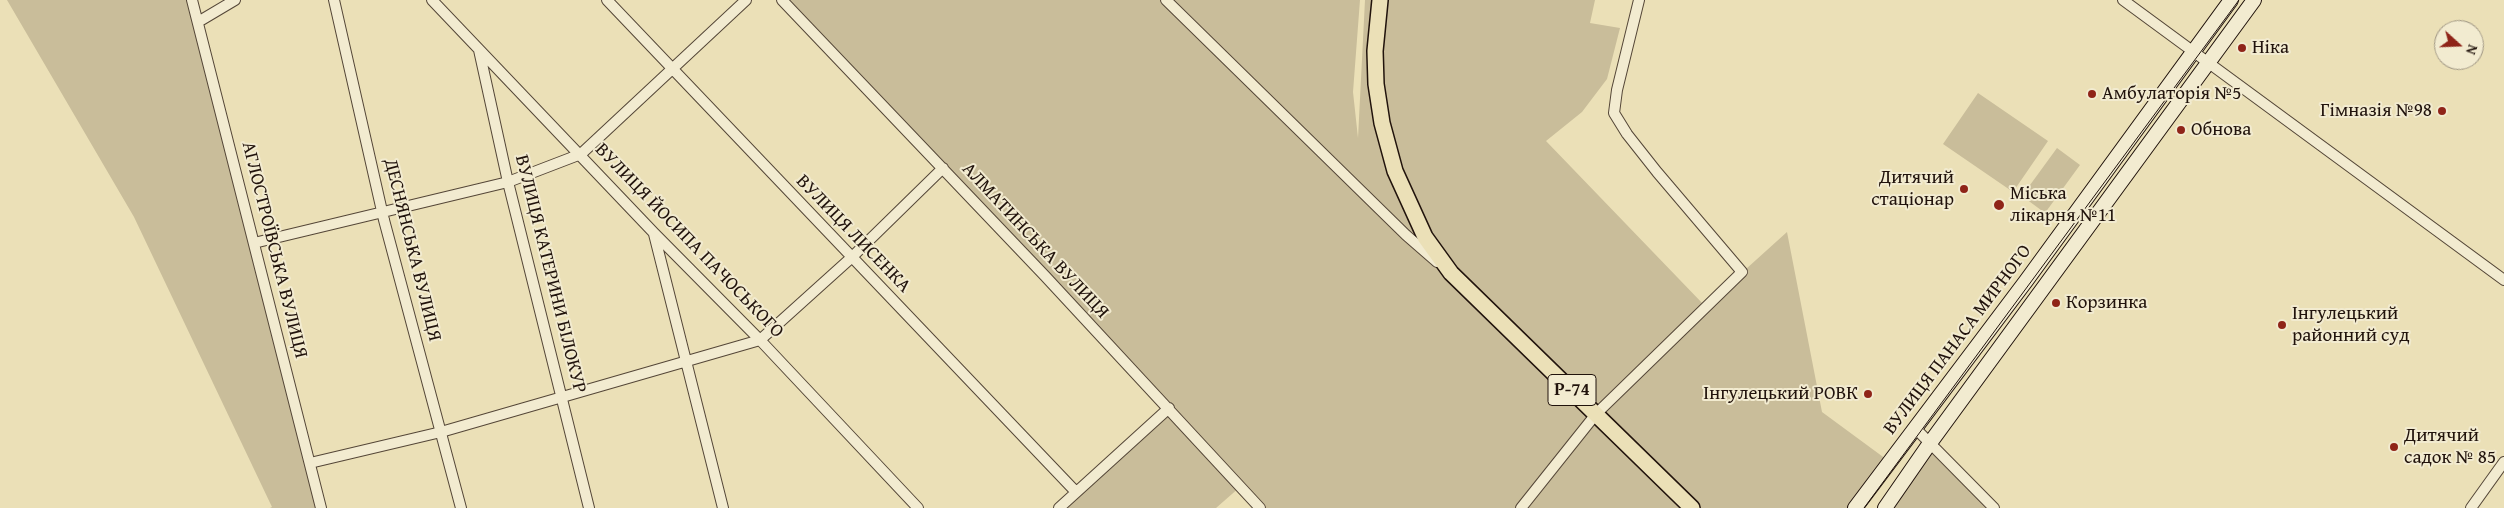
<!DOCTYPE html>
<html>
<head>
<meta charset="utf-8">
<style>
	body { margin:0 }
	#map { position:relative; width:2504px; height:508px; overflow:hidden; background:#ebe0b7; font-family:"Gentium Book Plus",serif }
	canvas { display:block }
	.north { position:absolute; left:2434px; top:20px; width:50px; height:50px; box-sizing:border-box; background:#f2ebd0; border:1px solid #9e9582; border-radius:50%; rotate:110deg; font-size:14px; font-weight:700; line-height:20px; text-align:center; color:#21130c }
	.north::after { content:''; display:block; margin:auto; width:18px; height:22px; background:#8f2418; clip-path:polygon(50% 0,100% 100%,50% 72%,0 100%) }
</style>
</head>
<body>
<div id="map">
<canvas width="2504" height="508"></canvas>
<div class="north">N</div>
</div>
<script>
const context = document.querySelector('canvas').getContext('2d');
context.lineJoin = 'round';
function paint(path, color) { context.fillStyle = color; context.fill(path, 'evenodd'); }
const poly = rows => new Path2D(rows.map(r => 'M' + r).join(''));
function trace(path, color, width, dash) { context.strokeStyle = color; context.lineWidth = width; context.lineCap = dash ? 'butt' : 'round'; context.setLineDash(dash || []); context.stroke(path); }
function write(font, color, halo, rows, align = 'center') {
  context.font = font + ' "Gentium Book Plus",serif'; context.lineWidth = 4; context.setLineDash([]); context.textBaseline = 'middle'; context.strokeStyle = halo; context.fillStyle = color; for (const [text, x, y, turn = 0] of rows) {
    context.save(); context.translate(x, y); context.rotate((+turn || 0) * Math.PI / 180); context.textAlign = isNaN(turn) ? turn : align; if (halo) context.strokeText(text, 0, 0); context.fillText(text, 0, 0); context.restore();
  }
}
paint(poly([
	[7,0,192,0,321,508,270,508,272,507,134,217],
	[782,0,1360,0,1353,92,1358,138,1365,0,1595,0,1590,23,1620,28,1607,79,1582,112,1546,141,1705,306,1787,232,1822,412,1890,462,1855,508,1260,508,1240,487,1216,508,1059,508,1168,408],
	[1978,93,2048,141,2013,192,1943,144],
	[2057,148,2080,165,2045,213,2022,196],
	[1930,443,1994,508,1885,508]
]), '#c9bd9a');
const street = poly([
	[192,0,321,508],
	[334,0,384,220,461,508],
	[432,0,654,233,760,340,918,508],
	[607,0,1076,492],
	[782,0,1045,276,1260,508],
	[1166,0,1406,235,1437,262],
	[2123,0,2504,280],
	[198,22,235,0],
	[479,50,508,182,589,508],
	[654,234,723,508],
	[254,243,508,182,581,154,746,0],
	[1916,429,1994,508],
	[310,463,441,432,760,340,851,258,943,168],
	[1059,508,1169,408],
	[1521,508,1596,414,1742,272,1657,172,1627,134,1614,113,1617,90,1639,0],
	[2471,508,2504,462]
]);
const secondary = poly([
	[1855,508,2026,281,2231,0],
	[1885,508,1930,443,2254,0]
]);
const primary = poly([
	[1380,0,1375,51,1376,84,1382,123,1395,171,1425,237,1451,273,1692,508]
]);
trace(street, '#544637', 12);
trace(secondary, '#21130c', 16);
trace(primary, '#21130c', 18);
trace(street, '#f2ebd0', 10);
trace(secondary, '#f2ebd0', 14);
trace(primary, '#ebe0b7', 15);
trace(poly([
	[1864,508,2239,0]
]), '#21130c', 1);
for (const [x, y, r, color] of [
	[2242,48,5,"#8f2418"],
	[2092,94,5,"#8f2418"],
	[2442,111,5,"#8f2418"],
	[2181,130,5,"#8f2418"],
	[1964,189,5,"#8f2418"],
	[1999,205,6,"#8f2418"],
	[2056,303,5,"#8f2418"],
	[2282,325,5,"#8f2418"],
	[1868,394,5,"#8f2418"],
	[2394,447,5,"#8f2418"]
]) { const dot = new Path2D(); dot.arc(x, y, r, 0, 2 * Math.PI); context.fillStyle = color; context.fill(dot); trace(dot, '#f2ebd0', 2); }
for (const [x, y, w] of [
	[1572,390,48]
]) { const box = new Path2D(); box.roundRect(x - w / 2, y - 15.5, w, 31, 4); context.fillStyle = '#f2ebd0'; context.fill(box); trace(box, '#21130c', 1); }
write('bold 18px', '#21130c', null, [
	["Р-74",1572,390]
]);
write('19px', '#21130c', '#f2ebd0', [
	["Ніка",2252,48],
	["Амбулаторія №5",2102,94],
	["Гімназія №98",2432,111,"right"],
	["Обнова",2191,130],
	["Дитячий",1954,178,"right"],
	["стаціонар",1954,200,"right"],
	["Міська",2010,194],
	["лікарня №11",2010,216],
	["Корзинка",2066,303],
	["Інгулецький",2292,314],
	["районний суд",2292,336],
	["Інгулецький РОВК",1858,394,"right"],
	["Дитячий",2404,436],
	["садок № 85",2404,458]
], 'left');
write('19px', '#21130c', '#f2ebd0', [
	["ВУЛИЦЯ ЛИСЕНКА",853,234,46],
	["ВУЛИЦЯ ЙОСИПА ПАЧОСЬКОГО",689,241,46],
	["АЛМАТИНСЬКА ВУЛИЦЯ",1035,241,47],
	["АГЛОСТРОЇВСЬКА ВУЛИЦЯ",274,250,76],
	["ДЕСНЯНСЬКА ВУЛИЦЯ",412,250,76],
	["ВУЛИЦЯ КАТЕРИНИ БІЛОКУР",550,274,76],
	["ВУЛИЦЯ ПАНАСА МИРНОГО",1958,340,-53]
]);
</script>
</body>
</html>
